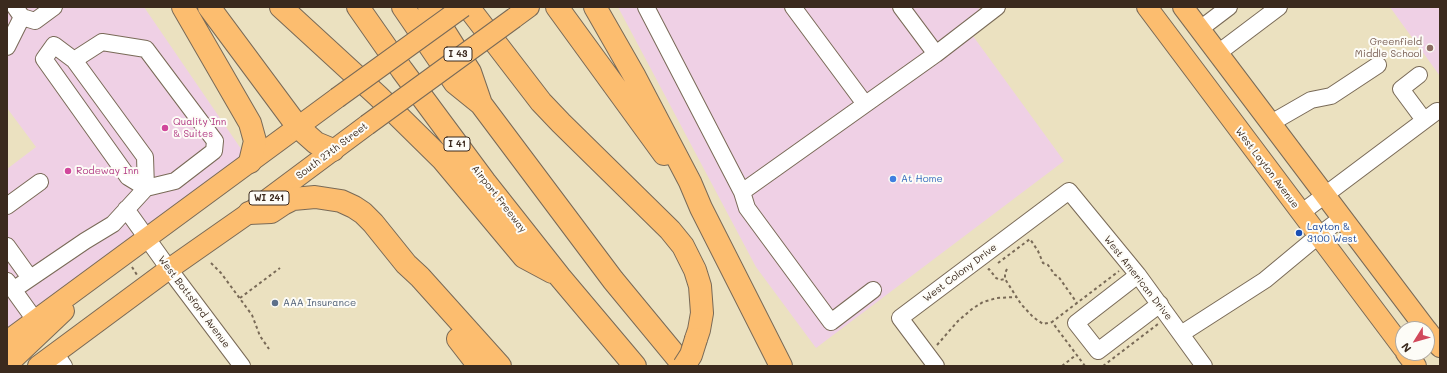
<!DOCTYPE html>
<html>
<head>
<meta charset="utf-8">
<style>
	body { margin:0 }
	#map { position:relative; width:1447px; height:373px; overflow:hidden; background:#ebe1c0; font-family:Mali,sans-serif }
	canvas { display:block }
	.frame { position:absolute; inset:0; border:8px solid #3b2a1e; pointer-events:none }
	.north { position:absolute; left:1395px; top:321px; width:40px; height:40px; box-sizing:border-box; background:#fdfcf7; border:1px solid #afa8a0; border-radius:50%; rotate:233deg; font-size:11px; font-weight:700; line-height:16px; text-align:center; color:#3b2a1e }
	.north::after { content:''; display:block; margin:auto; width:14px; height:18px; background:#d1495b; clip-path:polygon(50% 0,100% 100%,50% 72%,0 100%) }
</style>
</head>
<body>
<div id="map">
<canvas width="1447" height="373"></canvas>
<div class="frame"></div>
<div class="north">N</div>
</div>
<script>
const context = document.querySelector('canvas').getContext('2d');
context.lineJoin = 'round';
function paint(path, color) { context.fillStyle = color; context.fill(path, 'evenodd'); }
const poly = rows => new Path2D(rows.map(r => 'M' + r).join(''));
function trace(path, color, width, dash) { context.strokeStyle = color; context.lineWidth = width; context.lineCap = dash ? 'butt' : 'round'; context.setLineDash(dash || []); context.stroke(path); }
function write(font, color, halo, rows, align = 'center') {
  context.font = font + ' Mali,sans-serif'; context.lineWidth = 4; context.setLineDash([]); context.textBaseline = 'middle'; context.strokeStyle = halo; context.fillStyle = color; for (const [text, x, y, turn = 0] of rows) {
    context.save(); context.translate(x, y); context.rotate((+turn || 0) * Math.PI / 180); context.textAlign = isNaN(turn) ? turn : align; if (halo) context.strokeText(text, 0, 0); context.fillText(text, 0, 0); context.restore();
  }
}
paint(poly([
	[7,7,144,7,250,162,7,341,7,169,36,147,7,108],
	[618,7,978,7,985,16,969,28,973,36,1064,161,816,348,756,267],
	[1390,7,1440,7,1440,76,1400,21]
]), '#efd0e5');
const minor = poly([
	[15,7,22,17,35,21,54,7],
	[646,7,742,192,936,54,901,7],
	[793,7,865,104],
	[1200,29,1229,7],
	[7,47,22,17],
	[1218,53,1279,7],
	[936,54,997,7],
	[1419,75,1401,89,1424,120],
	[1271,123,1311,100,1331,96,1378,65],
	[742,192,747,208,831,322,873,290],
	[7,206,40,182],
	[126,209,169,269,242,366],
	[1301,213,1437,111],
	[7,246,30,278],
	[1138,275,1076,323,1098,351,1160,304],
	[7,281,35,320],
	[13,290,85,241,113,224,146,188,175,181,214,151,215,141,146,49,102,42,74,60,145,157,146,188,128,177,44,59,54,45,74,60],
	[1181,334,1265,280,1318,236,1342,218],
	[55,353,64,366],
	[936,366,900,318,1069,191,1138,275,1204,366]
]);
const major = poly([
	[1147,7,1403,348],
	[1183,7,1426,329],
	[514,18,529,7],
	[1427,330,1440,347],
	[7,341,337,98],
	[1406,353,1416,366],
	[7,365,64,311],
	[38,366,169,269,249,213,367,125]
]);
const highway = poly([
	[183,7,250,123,255,141,250,162],
	[209,7,298,127,316,143,333,150],
	[281,7,378,96,443,160,524,257,552,272],
	[358,7,402,70,485,182,560,277,635,366],
	[403,7,455,83,481,104,613,280,684,366],
	[429,7,470,72,481,104],
	[468,7,541,102,561,123,670,230,683,246,695,270,700,286,702,313,699,330,696,339],
	[557,7,664,154],
	[595,7,635,77,690,182,701,208,781,366],
	[249,213,271,212,283,204,293,199,315,197,341,201,354,207,363,213,373,223,406,264,420,277,500,366],
	[458,339,479,366]
]);
trace(minor, '#796a57', 18);
trace(major, '#796a57', 22);
trace(highway, '#796a57', 24);
trace(poly([
	[211,263,221,273,252,315,260,336,269,349],
	[998,263,1030,239,1038,251,1043,263,1048,265,1055,275,1058,276,1077,303],
	[132,267,137,275],
	[1007,269,1005,273,1005,279,1021,304,1033,317,1043,324,1052,322],
	[988,270,989,269,996,278,1000,280,1005,279],
	[240,298,280,268],
	[937,345,958,321,972,309,983,302,997,298,1016,297],
	[1062,366,1076,355],
	[1085,366,1052,322,1119,271],
	[1103,366,1158,324]
]), '#796a57', 2, [3, 3]);
trace(minor, '#fff', 16);
trace(major, '#fcbd6f', 20);
trace(highway, '#fcbd6f', 22);
const majorBridge = poly([
	[337,98,463,7],
	[367,125,514,18]
]);
const highwayBridge = poly([
	[684,366,691,355,696,339]
]);
trace(majorBridge, '#796a57', 22, []);
trace(highwayBridge, '#796a57', 24, []);
trace(majorBridge, '#fcbd6f', 20);
trace(highwayBridge, '#fcbd6f', 22);
for (const [x, y, r, color] of [
	[1430,48,4,"#8d6e63"],
	[165,128,4,"#d1479c"],
	[68,171,4,"#d1479c"],
	[893,179,4,"#3f7fe0"],
	[1299,233,4,"#1a4fb4"],
	[275,303,4,"#5c6f8a"]
]) { const dot = new Path2D(); dot.arc(x, y, r, 0, 2 * Math.PI); context.fillStyle = color; context.fill(dot); trace(dot, '#fdfcf7', 1.5); }
for (const [x, y, w] of [
	[458,54,28],
	[457,144,26],
	[269,198,40]
]) { const box = new Path2D(); box.roundRect(x - w / 2, y - 7, w, 14, 3); context.fillStyle = '#fdfcf7'; context.fill(box); trace(box, '#3b2a1e', 1); }
write('bold 9px', '#3b2a1e', null, [
	["I 43",458,54],
	["I 41",457,144],
	["WI 241",269,198]
]);
write('10px', '#785e54', '#fdfcf7', [
	["Greenfield",1422,42],
	["Middle School",1422,54]
], 'right');
write('10px', '#b23c85', '#fdfcf7', [
	["Quality Inn",173,122],
	["& Suites",173,134],
	["Rodeway Inn",76,171]
], 'left');
write('10px', '#3b2a1e', '#fdfcf7', [
	["South 27th Street",332,151,-37],
	["West Layton Avenue",1267,168,53],
	["Airport Freeway",499,199,52],
	["West Colony Drive",960,273,-37],
	["West American Drive",1138,278,52],
	["West Bottsford Avenue",194,302,53]
]);
write('10px', '#366cbe', '#fdfcf7', [
	["At Home",901,179]
], 'left');
write('10px', '#164399', '#fdfcf7', [
	["Layton &",1307,227],
	["3100 West",1307,239]
], 'left');
write('10px', '#4e5e75', '#fdfcf7', [
	["AAA Insurance",283,303]
], 'left');
</script>
</body>
</html>
